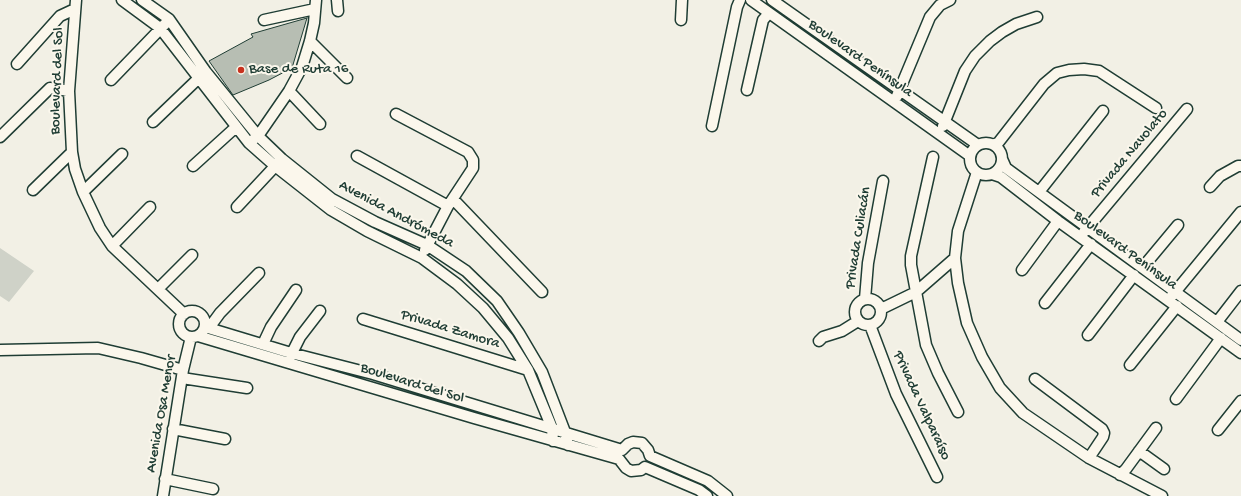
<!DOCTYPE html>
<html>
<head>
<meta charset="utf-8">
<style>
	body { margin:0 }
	canvas { display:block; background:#f2f0e5 }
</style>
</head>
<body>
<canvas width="1241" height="496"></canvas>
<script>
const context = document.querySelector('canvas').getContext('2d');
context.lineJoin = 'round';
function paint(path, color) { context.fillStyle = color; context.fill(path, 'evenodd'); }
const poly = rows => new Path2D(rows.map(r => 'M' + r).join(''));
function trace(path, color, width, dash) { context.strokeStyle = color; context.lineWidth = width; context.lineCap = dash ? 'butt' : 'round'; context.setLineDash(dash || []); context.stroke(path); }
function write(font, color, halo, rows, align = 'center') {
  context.font = font + ' "Gochi Hand",sans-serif'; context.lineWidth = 4; context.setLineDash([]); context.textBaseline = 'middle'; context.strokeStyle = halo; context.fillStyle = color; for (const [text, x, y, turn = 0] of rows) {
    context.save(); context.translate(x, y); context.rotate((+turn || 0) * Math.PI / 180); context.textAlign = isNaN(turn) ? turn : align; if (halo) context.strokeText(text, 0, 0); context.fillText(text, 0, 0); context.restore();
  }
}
paint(poly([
	[0,248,34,271,9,302,0,296]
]), '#cfd2c8');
const building = poly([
	[307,18,292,68,269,80,233,95,209,61,253,37,251,34,307,18]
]);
paint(building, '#b7beb3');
trace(building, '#1f3d34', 1);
const minor = poly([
	[76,0,69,91,72,152,75,169,83,192,100,228,112,246,184,314],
	[122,0,160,28,249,143,275,166,331,210,367,231,422,258,457,284,483,308,508,338,528,370,552,428,553,441],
	[142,0,169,19,206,72,258,136,282,159,332,199,375,222,427,245,466,271,497,301,519,333,542,372,565,432,568,445],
	[337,0,338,11],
	[751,0,970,156],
	[772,0,978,145],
	[264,20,315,9],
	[681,20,682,0],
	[310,41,347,78],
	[17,64,60,16,75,9],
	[111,80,165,24],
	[747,90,763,20,769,13],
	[289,91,320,124],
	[897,96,930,17,940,5,950,0],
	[396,114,468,152,473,160,473,168,448,206,425,250],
	[153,122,203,74],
	[712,126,737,7,740,0],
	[943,126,965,71,975,56,990,41,1002,32,1016,24,1037,17],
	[0,137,50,88,69,91],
	[254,139,258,136,289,91,302,67,310,41,314,23,316,0],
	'970 159a16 16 0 1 1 32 0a16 16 0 1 1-32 0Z',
	[994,144,998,143,1044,84,1057,73,1069,70,1084,69,1099,71,1156,108],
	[357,156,448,206],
	[933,157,911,256,911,265,926,345,938,373,958,412],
	[1002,159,1006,168,1241,340],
	[193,166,236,127],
	[977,172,958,231,955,258,958,283,967,323,982,357,1000,388,1023,413,1089,458,1162,496],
	[992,174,1001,177,1058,221,1241,353],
	[1210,187,1220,176,1238,166,1241,166],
	[33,190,72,152],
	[83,192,122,154],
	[1039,192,1103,111],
	[453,199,542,292],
	[237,207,279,162],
	[1084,232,1187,109],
	[112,246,150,207],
	[1143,267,1178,225],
	[1022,270,1058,221],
	[158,289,192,255],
	[1171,297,1241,212],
	'855 312a13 13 0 1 1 26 0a13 13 0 1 1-26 0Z',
	[865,299,868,263,883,181],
	[1045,303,1091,244],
	[881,309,916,292,955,258],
	'179 324a13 13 0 1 1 26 0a13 13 0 1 1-26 0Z',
	[363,319,528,370],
	[1217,322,1241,291],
	[870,325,896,394,937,477],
	[205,327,291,353,373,374,622,450,628,444,633,442,642,443,648,450,650,456,708,481,727,496],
	[209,328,220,313,259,273],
	[1088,335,1134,275],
	[198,336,474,418,619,459,626,468,631,471,641,470,645,467,699,490,707,496],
	[819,341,823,337,842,331,858,321],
	[263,344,271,327,296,290],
	[0,350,98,348,141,358,183,370],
	[290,357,300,337,320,311],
	[1130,365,1177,306],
	[182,378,247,388],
	[1035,379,1102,429,1104,433,1103,437,1089,458],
	[1176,399,1221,338],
	[173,429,225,439],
	[1218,430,1241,401],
	[1139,451,1164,469],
	[1120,475,1126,469,1156,428],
	[165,479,213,489],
	[163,496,183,370,191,337]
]);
trace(minor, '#1f3d34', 13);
trace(minor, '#fbf7ec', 10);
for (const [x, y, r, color] of [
	[241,70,4,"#c8321e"]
]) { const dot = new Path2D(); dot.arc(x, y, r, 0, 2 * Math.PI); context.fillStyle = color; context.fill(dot); trace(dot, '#fbf7ec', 1.5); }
write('15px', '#1f3d34', '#fbf7ec', [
	["Boulevard Península",860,59,35],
	["Boulevard del Sol",58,81,-88],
	["Privada Navolato",1130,154,-50],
	["Avenida Andrómeda",396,215,28],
	["Privada Culiacán",859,238,-81],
	["Boulevard Península",1125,251,36],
	["Privada Zamora",450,330,17],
	["Boulevard del Sol",412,384,17],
	["Privada Valparaíso",921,406,65],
	["Avenida Osa Menor",162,414,-80]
]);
write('15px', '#1f3d34', '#fbf7ec', [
	["Base de Ruta 16",249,70]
], 'left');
</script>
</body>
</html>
